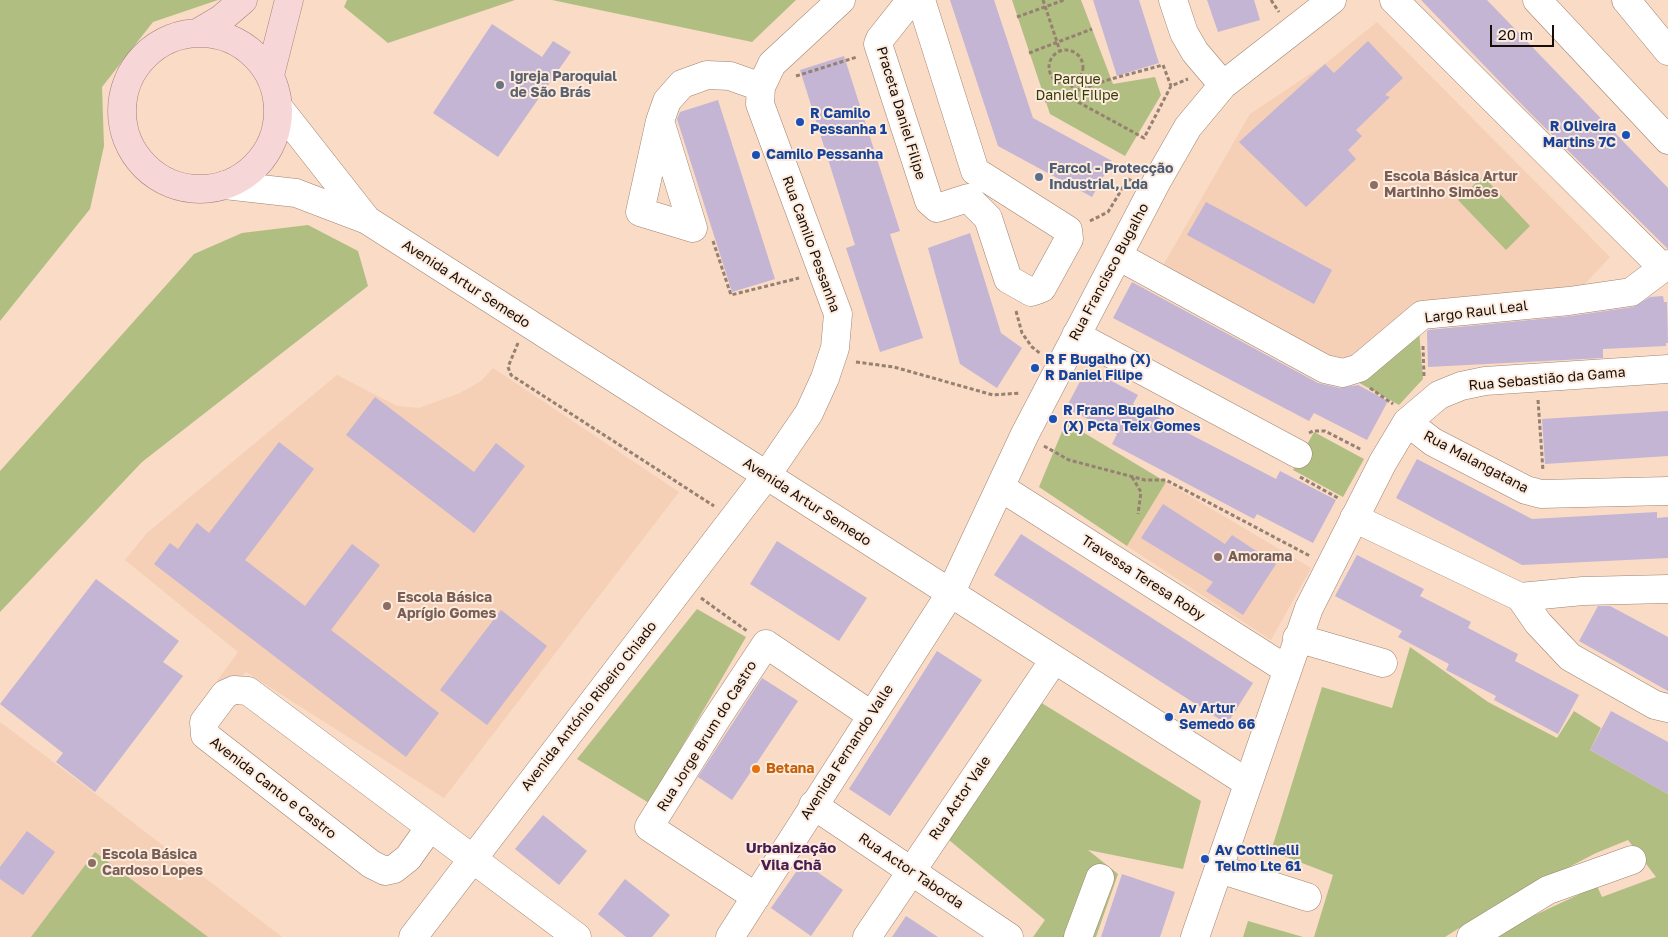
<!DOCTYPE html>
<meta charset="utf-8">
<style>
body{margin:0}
#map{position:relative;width:1668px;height:937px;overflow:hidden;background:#f9dbc6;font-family:"Golos Text",sans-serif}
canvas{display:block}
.scale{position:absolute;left:1490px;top:25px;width:64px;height:22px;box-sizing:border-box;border:2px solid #180e07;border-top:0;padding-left:6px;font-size:15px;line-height:18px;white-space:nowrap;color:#180e07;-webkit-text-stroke:4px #fdebde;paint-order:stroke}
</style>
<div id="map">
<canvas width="1668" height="937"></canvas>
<div class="scale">20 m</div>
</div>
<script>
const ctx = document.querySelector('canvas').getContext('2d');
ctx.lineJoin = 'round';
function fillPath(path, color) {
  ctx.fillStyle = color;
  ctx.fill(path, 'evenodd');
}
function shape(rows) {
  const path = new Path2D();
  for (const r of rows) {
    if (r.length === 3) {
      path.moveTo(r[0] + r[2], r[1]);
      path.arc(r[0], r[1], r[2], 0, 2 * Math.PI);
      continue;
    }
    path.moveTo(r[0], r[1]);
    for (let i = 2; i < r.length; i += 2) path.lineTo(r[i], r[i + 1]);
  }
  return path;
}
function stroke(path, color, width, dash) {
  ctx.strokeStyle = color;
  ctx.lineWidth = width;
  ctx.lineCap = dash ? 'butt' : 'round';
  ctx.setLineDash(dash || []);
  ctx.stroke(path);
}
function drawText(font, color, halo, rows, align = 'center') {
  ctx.font = font + ' "Golos Text",sans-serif';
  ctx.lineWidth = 4;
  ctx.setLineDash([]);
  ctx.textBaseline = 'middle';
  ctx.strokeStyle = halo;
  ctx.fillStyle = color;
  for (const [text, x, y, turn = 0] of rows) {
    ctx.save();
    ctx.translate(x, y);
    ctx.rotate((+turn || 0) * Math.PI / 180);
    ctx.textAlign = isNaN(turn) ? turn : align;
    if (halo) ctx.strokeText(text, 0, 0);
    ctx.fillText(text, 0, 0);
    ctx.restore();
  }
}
fillPath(shape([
 [1377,22,1610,257,1569,301,1422,315,1343,373,1157,276,1250,114,1325,64],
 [493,368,679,492,444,798,246,672,233,687,217,681,238,652,125,560,147,533,337,375,397,406,419,408,460,393,481,381],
 [1166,482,1311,568,1271,640,1127,546],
 [0,722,88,788,282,937,0,937]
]), '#f5cfb6');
fillPath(shape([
 [0,0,218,0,153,22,102,87,104,146,90,209,0,321],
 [347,0,515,0,388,43,344,7],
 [552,0,796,0,752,42],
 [1012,0,1081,0,1113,84,1155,77,1161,95,1125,156,1050,114],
 [1483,176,1530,226,1506,250,1458,200],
 [308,225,358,251,368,286,142,462,0,612,0,471,194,254,242,233],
 [1419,330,1423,379,1399,405,1354,380],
 [1066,422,1166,482,1127,546,1039,487],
 [1314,432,1364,459,1343,497,1293,470],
 [697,609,746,637,649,803,577,759],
 [1410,647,1488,702,1557,738,1574,711,1601,728,1590,750,1668,794,1668,937,1495,937,1516,924,1597,886,1602,897,1656,877,1628,840,1596,853,1494,906,1445,937,1314,937,1333,875,1271,851,1322,687,1392,708],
 [1040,702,1201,801,1183,869,1088,850,1118,874,1096,937,1033,937,1045,920,943,835],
 [95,852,208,937,31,937],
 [1248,921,1303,937,1243,937]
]), '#b1be82');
fillPath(shape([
 [950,0,994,0,1033,118,1112,161,1092,197,998,146],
 [1093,0,1139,0,1159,63,1117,76],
 [1207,0,1254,0,1260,20,1218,32],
 [1421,0,1487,0,1668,188,1668,249,1533,116],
 [492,24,542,57,553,41,571,52,498,157,433,113],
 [1368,41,1403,78,1385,95,1390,97,1356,130,1362,136,1348,150,1356,159,1306,207,1239,142,1325,64,1334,73],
 [844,56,900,231,890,234,923,338,880,352,846,248,855,245,800,70],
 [718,100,775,279,732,292,677,119,680,112],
 [1206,202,1332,270,1314,304,1187,235],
 [970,233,1001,333,1022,348,997,388,960,364,928,248],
 [1132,282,1318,383,1340,388,1358,385,1388,401,1367,440,1314,413,1309,421,1113,318],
 [1663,296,1664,302,1667,302,1668,343,1666,343,1666,346,1603,349,1603,358,1428,367,1427,332,1428,330,1571,316,1633,307,1650,297],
 [1087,368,1138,395,1133,404,1180,429,1276,479,1280,471,1336,500,1313,543,1257,514,1254,519,1112,444,1117,434,1066,408],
 [375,397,474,472,496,443,525,466,474,533,346,435],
 [1668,411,1668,456,1545,464,1542,419],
 [279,442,314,469,245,560,305,606,352,544,380,565,331,630,439,713,406,757,154,564,170,543,178,549,197,523,209,533],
 [1417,459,1532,519,1657,512,1657,518,1668,517,1668,558,1522,565,1396,498],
 [1163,504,1225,544,1232,535,1276,564,1243,615,1206,591,1213,582,1141,538],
 [1021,534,1253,683,1227,724,994,575],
 [777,541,867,598,839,641,750,584],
 [1357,555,1424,589,1420,596,1471,622,1468,628,1518,654,1515,661,1579,695,1558,734,1494,700,1496,696,1446,670,1449,664,1398,637,1402,631,1335,596],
 [96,579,179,641,163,662,183,676,95,792,56,762,63,753,0,704],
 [1598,606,1610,606,1668,637,1668,691,1579,641],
 [501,610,547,646,487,725,440,690],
 [937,651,982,680,890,816,849,789],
 [762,678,798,701,732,800,698,777],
 [1611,711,1668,742,1668,794,1590,750],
 [543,815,587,851,559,885,515,849],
 [27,831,55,852,23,895,0,879,0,867],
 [803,862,843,890,811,936,771,908],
 [1122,874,1175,892,1160,937,1101,937],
 [625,879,670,915,652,937,626,937,598,914],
 [906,916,938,937,892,937]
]), '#c3b5d3');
const minor = shape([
 [911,0,880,39,878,44,929,201,937,208,968,198,988,218,1008,279,1031,292,1037,290,1042,288,1069,239,1068,230,975,171,921,0],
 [1173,0,1184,33,1195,52,1223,85],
 [1394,0,1663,268,1668,264],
 [1537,0,1668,140],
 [1626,0,1668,51],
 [279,108,367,220],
 [660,121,640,212,693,228,660,121,667,101,682,84,707,75,730,76,761,87],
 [225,185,296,193,367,220,1248,783],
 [1118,256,1325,369,1343,373,1359,368,1422,315,1569,301,1631,292,1663,268],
 [1076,335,1298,454],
 [1407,422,1433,442,1526,490,1541,494,1668,491],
 [1000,487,1286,669],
 [1354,518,1520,597,1583,591,1668,589],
 [1520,597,1538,623,1570,657,1655,705,1668,708],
 [1297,638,1383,663],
 [813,805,1009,937],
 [430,827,408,858,394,869,385,871,371,864,205,735,204,722,225,694,234,690,248,691,430,827,577,937],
 [1219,869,1307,897],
 [756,897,649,827,715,721,766,644,871,715],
 [413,937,766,476,809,413,825,378,835,348,838,314,760,104,761,87,772,64,841,0],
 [730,937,950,594,1025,434,1157,181,1188,127,1223,85,1332,0],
 [867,937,1054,660],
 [1078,937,1100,878],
 [1195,937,1309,608,1383,462,1407,422,1439,395,1461,386,1485,381,1668,369],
 [1471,937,1548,890,1632,860]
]);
const major = shape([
 [199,32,221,19,243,0],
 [200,111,78],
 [270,75,289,0]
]);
stroke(minor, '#9f8370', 29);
stroke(major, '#a57e7d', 29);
stroke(shape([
 [1043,0,1060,51],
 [1271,0,1279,12],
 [1017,17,1064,0],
 [1066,67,17],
 [1029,53,1092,29],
 [796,76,857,57],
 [1071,84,1078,102,1144,138,1171,86,1188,79],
 [1045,101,1111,79,1163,65,1171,86],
 [1090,221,1108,212,1128,179,1132,181],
 [713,241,731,295,799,278],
 [1016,311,1022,333,1032,347,1041,354],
 [518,343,508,367,511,375,714,506],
 [1423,346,1424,377],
 [856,362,894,367,993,395,1020,393],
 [1370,388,1393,404],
 [1538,400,1543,471],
 [1309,433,1313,431,1325,431,1362,450],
 [1044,446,1069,460,1145,480,1166,480,1310,556],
 [1132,477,1141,492,1138,514],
 [1300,477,1338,498],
 [701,598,747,631]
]), '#958071', 3, [4, 2.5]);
stroke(minor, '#fff', 28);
stroke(major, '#f7d6d7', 28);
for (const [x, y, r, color] of [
 [500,85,5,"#6b7280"],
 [800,122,5,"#1a4fb4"],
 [1626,135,5,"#1a4fb4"],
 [756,155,5,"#1a4fb4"],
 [1039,177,5,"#5c6f8a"],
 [1374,185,5,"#8d6e63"],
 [1035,368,5,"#1a4fb4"],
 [1053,419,5,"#1a4fb4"],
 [1218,557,5,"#8d6e63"],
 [387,606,5,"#8d6e63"],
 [1169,717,5,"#1a4fb4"],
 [756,769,5,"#e8710a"],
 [1205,859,5,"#1a4fb4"],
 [92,863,5,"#8d6e63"]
]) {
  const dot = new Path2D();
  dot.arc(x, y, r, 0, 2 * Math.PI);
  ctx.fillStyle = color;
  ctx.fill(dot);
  stroke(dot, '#fdebde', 2);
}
drawText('bold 14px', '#5b616d', '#fdebde', [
 ["Igreja Paroquial",510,77],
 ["de São Brás",510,93]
], 'left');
drawText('14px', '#353d04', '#fdebde', [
 ["Parque",1077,80],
 ["Daniel Filipe",1077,96]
]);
drawText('14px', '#180e07', '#fdebde', [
 ["Praceta Daniel Filipe",901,113,73],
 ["Rua Camilo Pessanha",811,244,70],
 ["Rua Francisco Bugalho",1109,272,-62],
 ["Avenida Artur Semedo",466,284,33],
 ["Largo Raul Leal",1476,312,-7],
 ["Rua Sebastião da Gama",1547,379,-5],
 ["Rua Malangatana",1476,462,28],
 ["Avenida Artur Semedo",807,502,33],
 ["Travessa Teresa Roby",1143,578,33],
 ["Avenida António Ribeiro Chiado",589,706,-52],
 ["Rua Jorge Brum do Castro",707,736,-58],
 ["Avenida Fernando Valle",847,752,-57],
 ["Avenida Canto e Castro",273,788,38],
 ["Rua Actor Vale",960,798,-56],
 ["Rua Actor Taborda",911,871,34]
]);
drawText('bold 14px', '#164399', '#fdebde', [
 ["R Camilo",810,114],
 ["Pessanha 1",810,130],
 ["R Oliveira",1616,127,"right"],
 ["Martins 7C",1616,143,"right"],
 ["Camilo Pessanha",766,155],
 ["R F Bugalho (X)",1045,360],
 ["R Daniel Filipe",1045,376],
 ["R Franc Bugalho",1063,411],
 ["(X) Pcta Teix Gomes",1063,427],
 ["Av Artur",1179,709],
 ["Semedo 66",1179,725],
 ["Av Cottinelli",1215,851],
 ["Telmo Lte 61",1215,867]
], 'left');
drawText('bold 14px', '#4e5e75', '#fdebde', [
 ["Farcol - Protecção",1049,169],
 ["Industrial, Lda",1049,185]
], 'left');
drawText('bold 14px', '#785e54', '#fdebde', [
 ["Escola Básica Artur",1384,177],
 ["Martinho Simões",1384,193],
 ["Amorama",1228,557],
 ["Escola Básica",397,598],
 ["Aprígio Gomes",397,614],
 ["Escola Básica",102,855],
 ["Cardoso Lopes",102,871]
], 'left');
drawText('bold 14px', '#c56008', '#fdebde', [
 ["Betana",766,769]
], 'left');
drawText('bold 15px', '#471d51', '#fdebde', [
 ["Urbanização",791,848],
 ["Vila Chã",791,865]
]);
</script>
